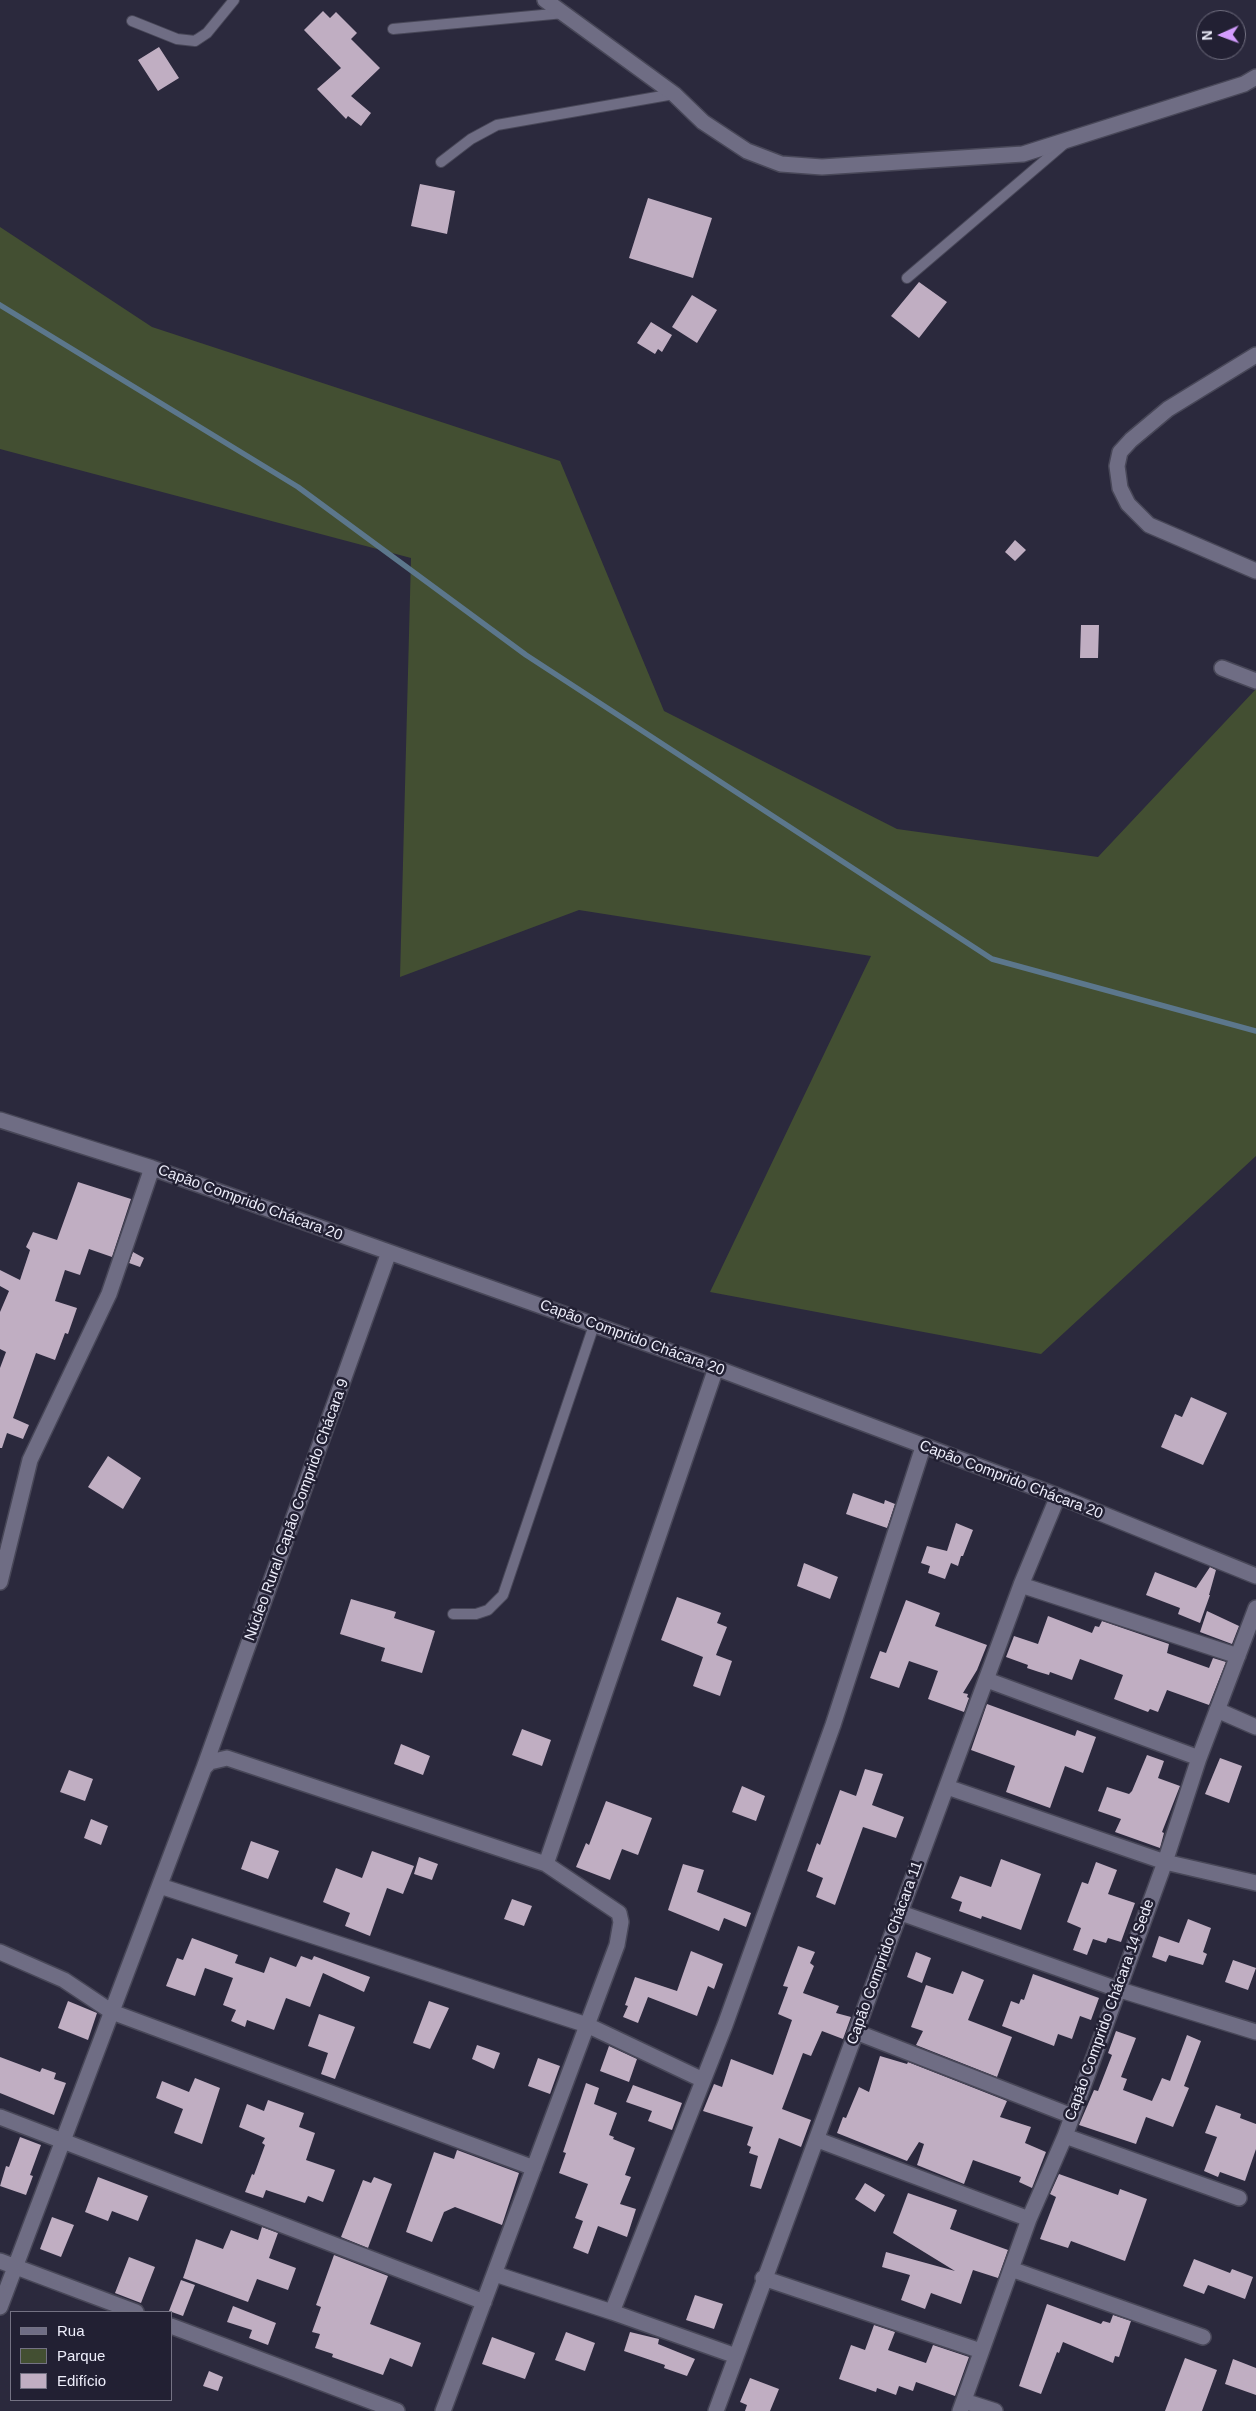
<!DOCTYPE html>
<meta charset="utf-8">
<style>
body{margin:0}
#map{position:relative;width:1256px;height:2411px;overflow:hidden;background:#2b293d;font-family:Helvetica,sans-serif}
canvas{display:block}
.legend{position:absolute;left:10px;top:2311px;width:162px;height:90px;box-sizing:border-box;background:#222033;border:1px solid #747283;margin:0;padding:6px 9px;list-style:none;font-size:15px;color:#eeeefb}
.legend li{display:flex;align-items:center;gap:10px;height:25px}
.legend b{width:25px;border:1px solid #747283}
.north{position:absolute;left:1196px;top:10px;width:50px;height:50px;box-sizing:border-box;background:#222033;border:1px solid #747283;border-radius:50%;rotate:268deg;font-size:14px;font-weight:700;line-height:20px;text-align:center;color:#eeeefb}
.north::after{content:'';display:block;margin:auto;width:18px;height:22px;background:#d39cfd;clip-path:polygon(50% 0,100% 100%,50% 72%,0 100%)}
</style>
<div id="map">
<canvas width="1256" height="2411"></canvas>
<ul class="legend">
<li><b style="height:6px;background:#6f6d84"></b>Rua</li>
<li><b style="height:14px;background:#434f32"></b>Parque</li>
<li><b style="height:14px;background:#c0aec2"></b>Edifício</li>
</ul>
<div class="north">N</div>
</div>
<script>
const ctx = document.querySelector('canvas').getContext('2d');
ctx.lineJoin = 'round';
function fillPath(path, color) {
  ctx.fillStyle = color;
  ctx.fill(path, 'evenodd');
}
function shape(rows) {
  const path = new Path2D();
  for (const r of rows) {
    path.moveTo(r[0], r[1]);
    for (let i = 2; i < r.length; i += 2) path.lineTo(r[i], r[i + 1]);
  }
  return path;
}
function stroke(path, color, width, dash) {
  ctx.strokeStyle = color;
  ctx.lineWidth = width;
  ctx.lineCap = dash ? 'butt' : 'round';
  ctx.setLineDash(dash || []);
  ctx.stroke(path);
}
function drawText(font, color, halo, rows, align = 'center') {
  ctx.font = font + ' Helvetica,sans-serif';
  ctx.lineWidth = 5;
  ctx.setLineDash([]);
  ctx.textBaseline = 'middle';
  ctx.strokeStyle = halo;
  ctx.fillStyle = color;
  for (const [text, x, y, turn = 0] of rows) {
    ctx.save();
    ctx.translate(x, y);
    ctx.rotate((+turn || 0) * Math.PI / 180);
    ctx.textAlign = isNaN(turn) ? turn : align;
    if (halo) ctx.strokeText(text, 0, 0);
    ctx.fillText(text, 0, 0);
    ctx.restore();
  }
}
fillPath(shape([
 [0,227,152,327,560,461,664,711,897,829,1098,857,1256,689,1256,1156,1041,1354,710,1292,871,956,579,910,400,977,411,558,0,449]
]), '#434f32');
stroke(shape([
 [0,305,298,487,526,655,992,959,1256,1031]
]), '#5c778c', 5.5);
fillPath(shape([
 [323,11,330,18,336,12,357,33,351,39,380,68,351,96,371,113,361,126,348,116,346,119,317,89,341,68,304,30],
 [159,47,179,78,158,91,138,60],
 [420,184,455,191,447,234,411,226],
 [648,198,712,218,693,278,629,258],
 [919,282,947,302,919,338,891,316],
 [692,295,717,310,697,343,672,327],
 [651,322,672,335,662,352,658,349,655,354,637,343],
 [1015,540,1026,550,1015,561,1005,552],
 [1081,625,1099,625,1098,658,1080,658],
 [78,1182,131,1199,112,1257,89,1249,80,1275,65,1270,55,1301,77,1308,68,1334,65,1333,55,1360,36,1353,13,1418,29,1425,23,1439,7,1433,2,1448,0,1448,0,1368,6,1352,0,1349,0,1312,9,1291,0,1286,0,1270,20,1280,30,1250,26,1247,33,1232,57,1240],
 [133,1252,144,1258,140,1267,129,1263],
 [1191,1397,1227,1413,1203,1465,1161,1447,1175,1414,1182,1417],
 [108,1456,141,1478,123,1509,88,1487],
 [853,1493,884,1504,885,1500,895,1504,887,1528,846,1514],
 [956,1523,973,1530,963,1556,961,1556,958,1566,951,1563,945,1579,928,1573,930,1566,921,1563,927,1546,947,1551],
 [804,1563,838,1577,830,1599,797,1586],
 [1210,1567,1216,1570,1209,1595,1210,1595,1200,1623,1178,1614,1180,1608,1146,1595,1155,1572,1196,1588],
 [677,1597,721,1613,717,1623,727,1627,716,1655,732,1661,720,1696,693,1686,703,1657,661,1640],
 [351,1599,396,1612,394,1618,435,1631,422,1673,381,1661,385,1648,340,1634],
 [906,1600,940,1613,935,1626,987,1645,977,1670,963,1693,968,1694,967,1697,969,1698,964,1712,928,1699,938,1671,909,1661,899,1688,870,1678,880,1651,886,1653],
 [1207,1611,1239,1626,1232,1644,1200,1632],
 [1048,1616,1092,1633,1095,1626,1099,1627,1102,1621,1169,1644,1167,1653,1209,1668,1213,1658,1226,1662,1209,1705,1167,1690,1158,1712,1150,1709,1148,1712,1114,1699,1123,1675,1080,1659,1072,1680,1050,1672,1049,1675,1039,1672,1027,1668,1028,1665,1006,1657,1014,1636,1038,1644],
 [987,1704,1075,1736,1077,1730,1096,1737,1083,1773,1065,1766,1050,1808,1006,1792,1015,1766,971,1750],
 [522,1729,551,1740,542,1766,512,1755],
 [401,1744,430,1756,423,1775,394,1764],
 [1147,1755,1164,1761,1158,1778,1180,1786,1162,1832,1164,1833,1160,1848,1115,1832,1121,1819,1098,1811,1107,1787,1129,1794,1132,1791],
 [1220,1758,1242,1766,1229,1803,1205,1794],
 [865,1769,883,1774,872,1805,904,1817,896,1838,863,1827,835,1905,816,1897,823,1878,807,1871,817,1843,820,1845,840,1790,856,1796],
 [69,1770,93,1779,85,1801,60,1792],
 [742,1786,765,1796,756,1821,732,1812],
 [606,1801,652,1818,638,1855,622,1849,610,1880,576,1867,586,1843,589,1845],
 [91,1819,108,1826,101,1845,84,1838],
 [251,1841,279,1851,268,1879,241,1869],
 [372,1851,414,1866,403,1894,387,1888,370,1936,345,1926,350,1913,323,1902,336,1868,362,1878],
 [419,1857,438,1864,432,1880,414,1874],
 [1001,1859,1041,1874,1021,1930,982,1916,981,1919,959,1911,962,1902,951,1898,960,1876,991,1887],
 [1096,1862,1117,1870,1108,1894,1135,1903,1121,1942,1108,1938,1106,1943,1093,1939,1087,1955,1073,1950,1081,1928,1067,1922,1082,1882,1088,1884],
 [683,1864,704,1870,697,1892,751,1913,746,1927,724,1918,719,1931,668,1910],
 [512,1899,532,1906,524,1926,504,1919],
 [1188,1919,1211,1928,1203,1952,1207,1954,1203,1965,1169,1955,1166,1962,1152,1957,1159,1936,1179,1943],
 [192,1938,238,1955,235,1963,264,1973,270,1957,296,1967,301,1956,312,1960,314,1956,370,1977,364,1992,323,1973,310,2007,286,1998,274,2030,247,2020,245,2027,231,2021,236,2010,223,2005,233,1978,205,1968,195,1996,166,1986,177,1958,183,1960],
 [798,1946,815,1952,810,1963,814,1966,803,1993,839,2006,836,2013,851,2017,843,2039,822,2031,811,2056,803,2053,782,2109,811,2120,801,2147,779,2138,761,2189,750,2186,758,2156,749,2153,751,2147,747,2145,753,2127,703,2111,714,2084,722,2087,731,2059,773,2075,792,2020,778,2014,788,1987,783,1986],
 [691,1951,723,1964,714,1989,708,1986,697,2016,648,1997,638,2023,623,2017,628,2006,625,2005,635,1977,677,1991],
 [916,1952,931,1958,922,1983,907,1977],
 [1233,1960,1256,1968,1248,1990,1225,1982],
 [962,1971,984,1980,968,2020,1012,2037,997,2077,916,2045,923,2031,911,2027,926,1985,953,1994],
 [1033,1974,1099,1998,1091,2020,1080,2016,1072,2039,1058,2034,1054,2046,1002,2026,1011,2001,1019,2004,1021,1999,1024,2000],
 [68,2001,97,2013,88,2040,58,2028],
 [429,2001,449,2008,430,2049,413,2043],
 [319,2014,355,2027,335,2079,321,2074,328,2053,308,2046],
 [1116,2031,1136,2038,1121,2077,1127,2079,1123,2090,1152,2101,1162,2078,1170,2081,1187,2035,1201,2041,1184,2086,1189,2088,1173,2127,1146,2117,1136,2144,1079,2125,1094,2090,1098,2091,1112,2055,1108,2053],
 [477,2045,500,2053,494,2069,472,2059],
 [609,2046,637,2059,629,2082,600,2071],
 [880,2056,907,2064,908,2062,1007,2101,1000,2117,1031,2127,1025,2143,1046,2152,1032,2188,1019,2182,1021,2177,973,2160,964,2184,917,2165,924,2144,919,2142,907,2161,837,2133,843,2117,846,2118,859,2087,869,2092],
 [0,2057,40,2072,42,2068,56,2073,54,2079,66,2083,54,2115,0,2093],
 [538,2058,560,2066,550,2094,528,2086],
 [195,2078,220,2088,202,2144,174,2133,183,2109,156,2098,162,2081,189,2092],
 [586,2083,599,2088,594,2104,617,2113,609,2135,614,2137,613,2139,635,2148,625,2175,631,2177,620,2204,636,2209,627,2237,598,2226,588,2254,573,2248,583,2221,575,2218,588,2184,559,2173,566,2153,563,2152],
 [633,2085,682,2103,672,2130,648,2121,652,2111,626,2102],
 [268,2100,304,2113,299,2127,315,2133,306,2160,335,2170,323,2202,308,2196,305,2203,266,2190,263,2198,245,2192,252,2174,254,2175,265,2145,262,2143,265,2138,239,2127,247,2104,264,2111],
 [1216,2105,1241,2114,1240,2118,1256,2124,1256,2149,1245,2181,1220,2172,1218,2177,1204,2171,1217,2137,1205,2133],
 [20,2137,41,2145,30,2175,33,2176,26,2195,0,2186,6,2166,9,2167],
 [457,2150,519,2173,502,2225,455,2207,444,2212,432,2242,406,2232,434,2152,454,2159],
 [1059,2174,1118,2195,1120,2189,1147,2199,1125,2261,1071,2241,1068,2248,1040,2239,1056,2197,1050,2194],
 [98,2177,148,2196,138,2221,112,2211,108,2221,85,2212],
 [374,2177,392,2184,368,2248,341,2237,363,2180,371,2183],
 [865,2183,885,2195,875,2212,855,2199],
 [908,2193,957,2210,950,2229,1008,2250,998,2278,973,2270,961,2304,931,2293,925,2309,901,2300,910,2275,882,2267,886,2252,955,2271,893,2233],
 [52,2217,74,2225,61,2257,40,2249],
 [262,2227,278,2233,269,2258,296,2268,288,2290,257,2279,248,2302,183,2278,196,2239,223,2249,231,2230,258,2240],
 [334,2255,388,2276,370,2324,421,2343,412,2367,390,2358,383,2375,332,2357,333,2354,315,2348,320,2334,312,2332,321,2307,316,2305],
 [129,2257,155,2267,141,2303,115,2293],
 [1194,2259,1230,2273,1232,2269,1253,2277,1245,2299,1208,2285,1204,2294,1183,2286],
 [181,2280,195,2285,183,2316,169,2311],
 [695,2295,723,2304,714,2329,686,2320],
 [1047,2304,1101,2324,1103,2321,1110,2323,1113,2315,1131,2321,1119,2357,1115,2356,1113,2363,1063,2342,1059,2353,1057,2352,1041,2394,1019,2386],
 [233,2306,276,2323,268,2345,249,2338,252,2330,227,2322],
 [874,2325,895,2332,888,2350,926,2363,933,2345,969,2357,955,2396,916,2382,913,2391,899,2386,896,2395,877,2388,876,2392,839,2379,851,2345,865,2350],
 [566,2332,595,2343,585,2371,555,2360],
 [630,2332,659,2339,658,2344,695,2359,687,2376,664,2368,665,2365,624,2351],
 [492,2337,535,2353,525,2379,482,2364],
 [1185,2358,1217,2370,1202,2411,1165,2411],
 [1233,2359,1256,2368,1256,2395,1225,2384],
 [209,2371,223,2377,218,2391,203,2386],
 [750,2378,779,2389,770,2411,745,2411,747,2405,740,2402]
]), '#c0aec2');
const lane = shape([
 [132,21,177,39,195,41,207,33,234,0],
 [393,29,564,13],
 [441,162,471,139,497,125,674,94],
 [907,278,1064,144],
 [453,1614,476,1614,488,1610,503,1595,594,1325]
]);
const street = shape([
 [545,0,674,94,703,122,747,151,781,164,822,167,1023,154,1244,84,1256,77],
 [1256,355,1168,409,1131,440,1120,452,1117,466,1120,488,1128,504,1149,525,1256,571],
 [1222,668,1256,681],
 [0,1120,152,1168,716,1368,1058,1496,1256,1576],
 [0,1582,30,1460,109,1294,152,1168],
 [1021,1585,1238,1656],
 [987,1680,1199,1758],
 [1217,1710,1256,1727],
 [204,1768,210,1762,227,1758,546,1864,619,1913,621,1922,617,1945,443,2411],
 [947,1787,1165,1862,1256,1883],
 [546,1864,716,1368],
 [160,1886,587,2025,703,2080],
 [901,1913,1117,1989,1256,2032],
 [0,1952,64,1980,112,2012,534,2168],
 [856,2032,1072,2116],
 [0,2117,484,2302],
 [1065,2136,1239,2198],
 [818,2140,1029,2219],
 [0,2261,136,2312],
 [1011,2269,1203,2337],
 [495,2274,612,2312,736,2356],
 [763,2278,981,2351],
 [0,2307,204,1768,389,1252],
 [612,2312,725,2025,833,1725,923,1447],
 [171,2326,397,2411],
 [964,2401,995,2411],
 [716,2411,1021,1585,1058,1496],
 [960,2411,1029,2219,1065,2136,1165,1862,1199,1758,1256,1608]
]);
stroke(lane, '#484758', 12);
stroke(street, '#484758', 18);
stroke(lane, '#6f6d84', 10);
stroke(street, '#6f6d84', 15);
drawText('15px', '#eeeefb', '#222033', [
 ["Capão Comprido Chácara 20",250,1203,20],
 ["Capão Comprido Chácara 20",632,1338,20],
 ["Capão Comprido Chácara 20",1011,1480,21],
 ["Núcleo Rural Capão Comprido Chácara 9",297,1510,-70],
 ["Capão Comprido Chácara 11",885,1953,-70],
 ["Capão Comprido Chácara 14 Sede",1110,2010,-70]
]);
</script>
